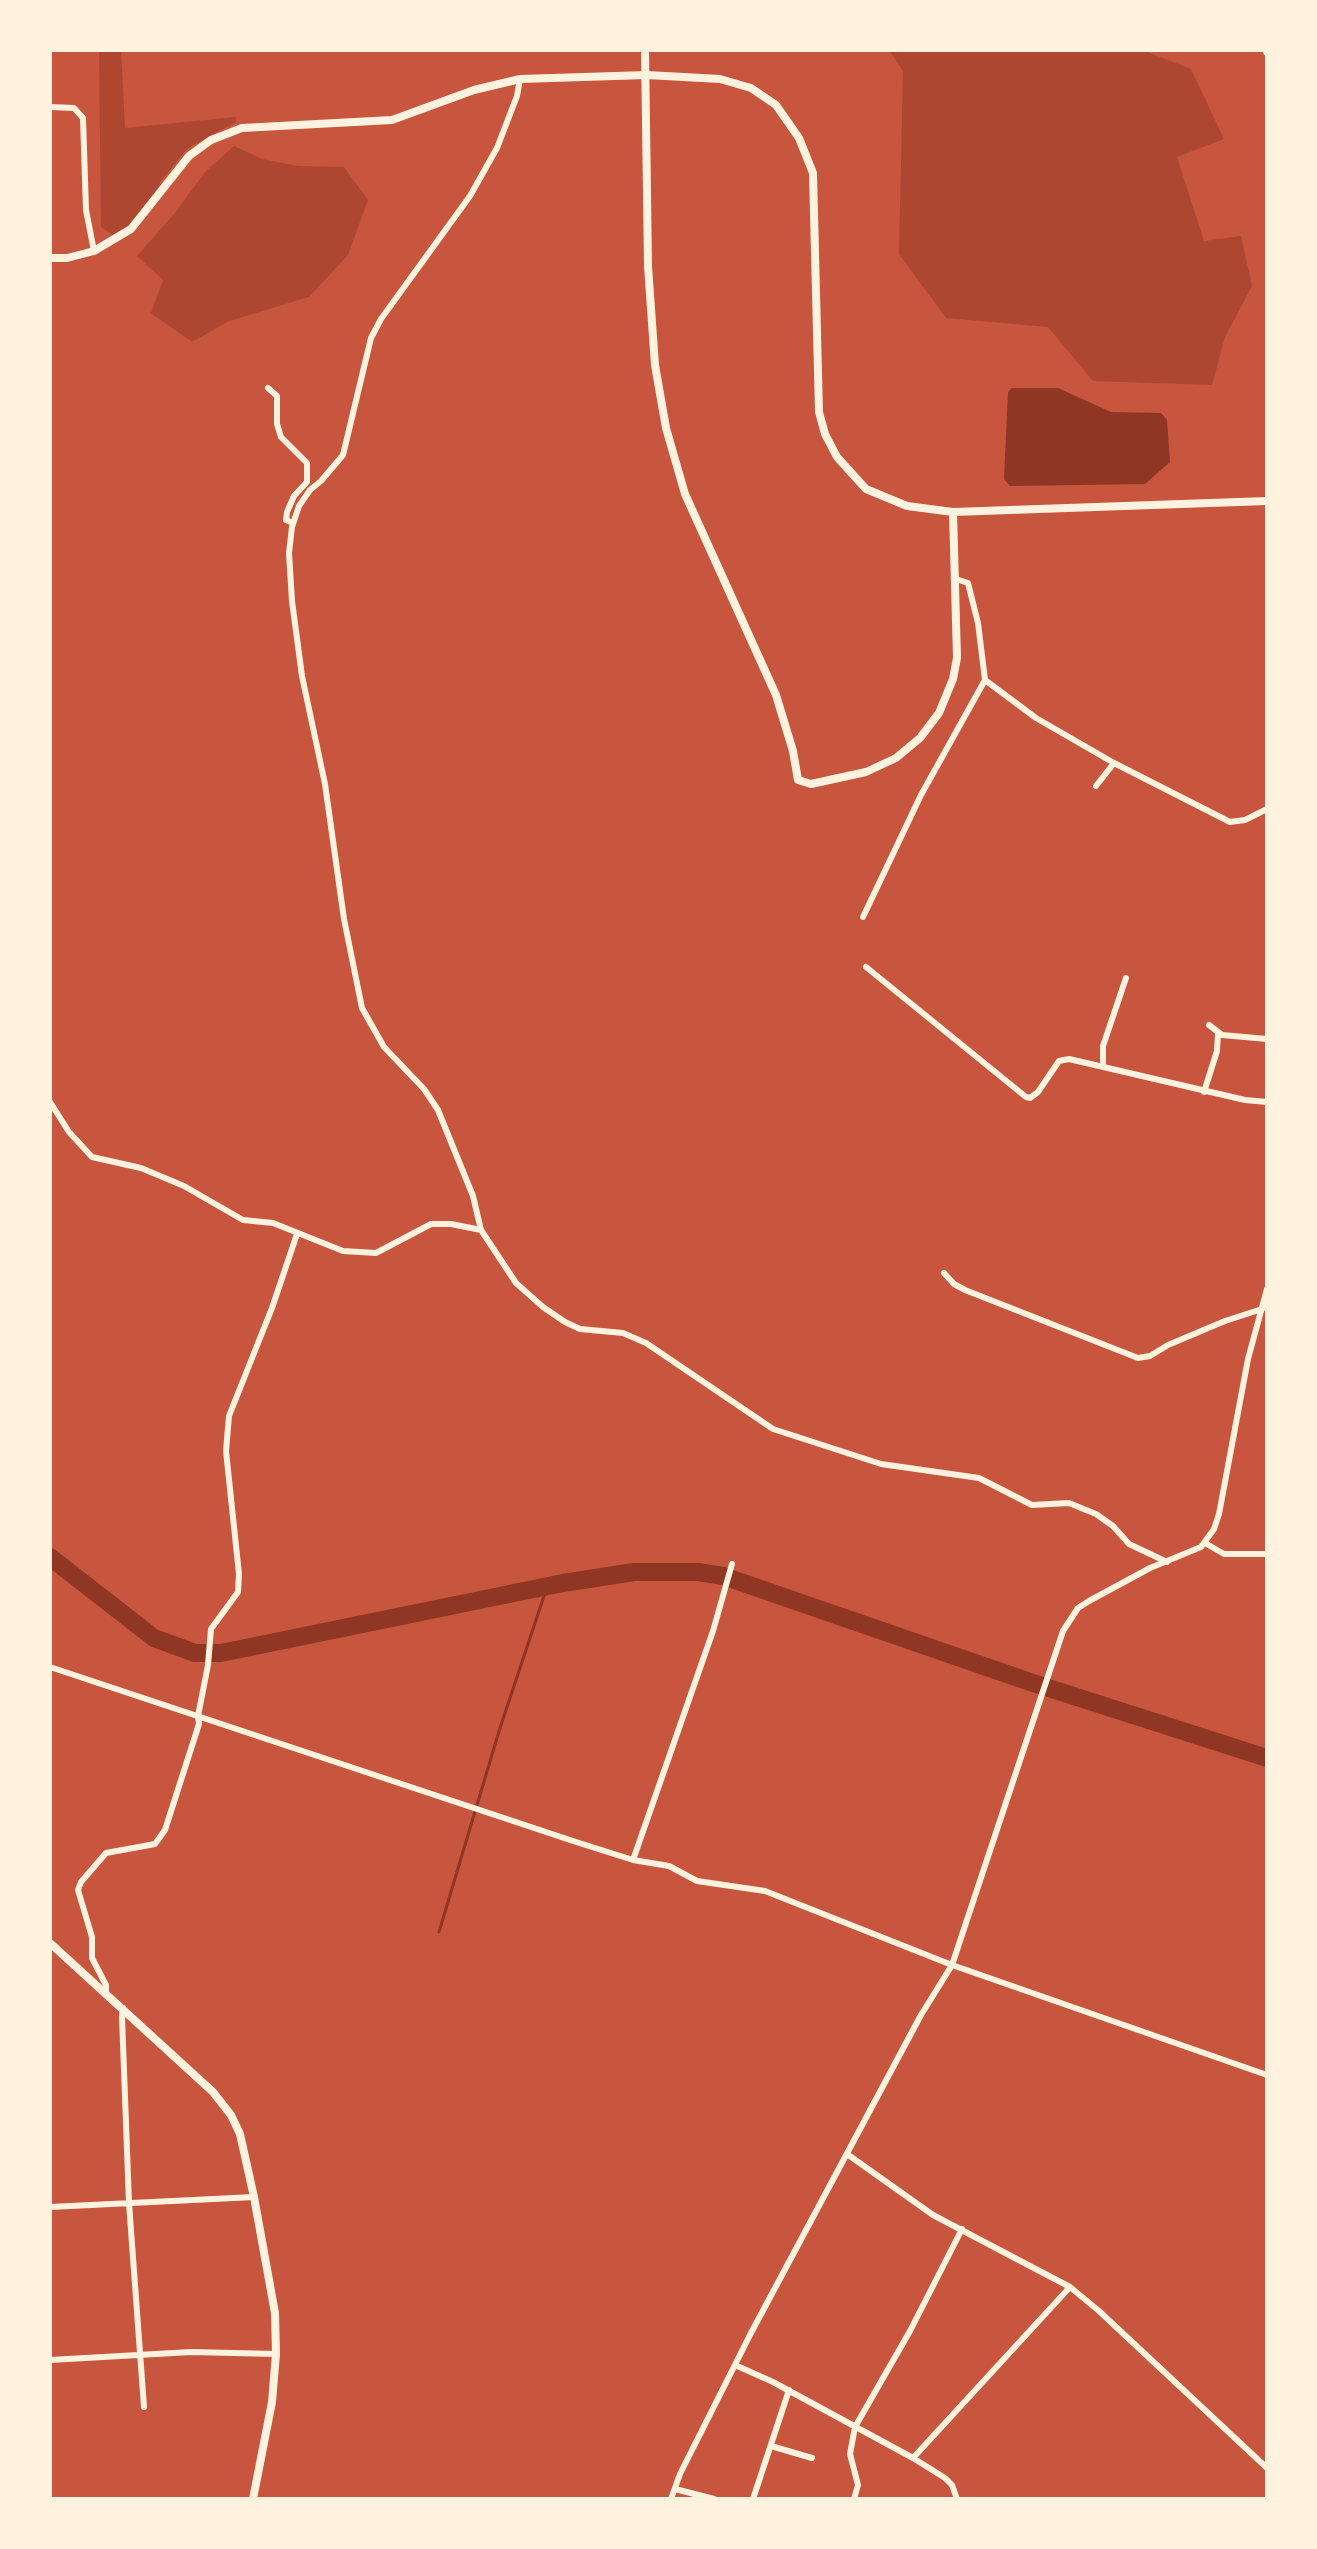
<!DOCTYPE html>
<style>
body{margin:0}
#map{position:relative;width:1317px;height:2549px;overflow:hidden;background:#c8553d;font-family:Jost,sans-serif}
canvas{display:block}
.frame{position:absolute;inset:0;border:52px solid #fff3e0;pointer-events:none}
</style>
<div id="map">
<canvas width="1317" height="2549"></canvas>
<div class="frame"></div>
</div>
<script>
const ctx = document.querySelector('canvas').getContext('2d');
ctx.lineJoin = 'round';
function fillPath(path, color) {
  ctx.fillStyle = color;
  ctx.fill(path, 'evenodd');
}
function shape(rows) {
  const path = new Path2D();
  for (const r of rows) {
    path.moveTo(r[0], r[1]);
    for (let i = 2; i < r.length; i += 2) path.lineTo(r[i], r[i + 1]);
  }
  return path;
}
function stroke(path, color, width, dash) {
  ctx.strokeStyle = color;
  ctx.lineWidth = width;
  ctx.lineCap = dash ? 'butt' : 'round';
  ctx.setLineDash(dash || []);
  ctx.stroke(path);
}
fillPath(shape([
 [99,50,121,50,125,128,236,117,236,122,188,148,161,181,141,219,116,237,101,227],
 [889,50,1142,50,1191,69,1224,139,1177,157,1204,241,1241,236,1252,286,1225,337,1212,385,1093,381,1048,327,946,318,899,254,903,71],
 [234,146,262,159,298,166,344,167,368,200,348,255,309,297,229,321,192,342,151,313,163,280,137,256,175,213,205,172]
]), '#ae4732');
fillPath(shape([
 [1012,388,1058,388,1111,412,1161,413,1167,420,1170,462,1145,484,1010,486,1004,479,1008,392]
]), '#8f3625');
stroke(shape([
 [439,1932,500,1728,547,1587]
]), '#8f3625', 3);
stroke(shape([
 [50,1557,154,1638,195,1653,221,1653,563,1583,634,1572,698,1572,723,1576,1033,1683,1267,1758]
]), '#8f3625', 18);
stroke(shape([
 [50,107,74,108,83,118,86,210,94,251],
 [268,388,277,396,277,424,281,437,307,463,307,482,294,496,287,512,286,520,293,523],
 [956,579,968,583,978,623,985,680,1036,718,1114,763,1230,822,1245,820,1267,809],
 [1096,786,1114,763],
 [863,917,921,795,985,680],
 [866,967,1026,1097,1030,1098,1038,1092,1059,1061,1069,1059,1245,1100,1267,1102],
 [1209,1025,1222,1035,1267,1039],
 [1103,1067,1103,1046,1126,978],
 [1204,1092,1217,1051,1218,1033],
 [50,1102,69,1132,92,1157,141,1168,184,1186,243,1220,273,1223,343,1251,376,1253,431,1224,451,1224,481,1230,516,1283,543,1307,565,1322,580,1329,623,1333,646,1343,773,1429,881,1464,979,1478,1032,1505,1069,1503,1096,1514,1113,1526,1129,1544,1167,1562],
 [481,1230,473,1196,438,1110,424,1089,384,1047,362,1008,344,919,325,784,302,676,292,601,289,553,292,527,299,506,310,490,321,481,343,455,371,338,381,319,470,196,497,148,517,96,520,79],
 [944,1273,954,1284,965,1290,1138,1358,1150,1356,1168,1345,1225,1321,1262,1309],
 [1205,1543,1224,1554,1267,1554],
 [50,1667,573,1841,633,1860,669,1866,697,1881,765,1891,952,1965,1267,2075],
 [633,1860,713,1631,732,1564],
 [106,1993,106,1985,92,1958,92,1937,78,1890,81,1882,106,1853,155,1844,165,1830,199,1724,198,1716,208,1665,211,1629,238,1592,239,1574,226,1451,229,1416,272,1308,297,1234],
 [123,2008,122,2017,129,2203,144,2407],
 [847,2154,933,2215,1070,2287,1099,2311,1267,2468],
 [50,2207,254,2197],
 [50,2360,191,2352,276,2354],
 [735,2365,773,2382,913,2458,1070,2287],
 [771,2446,812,2458],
 [913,2458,945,2478,952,2485,957,2499],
 [675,2489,714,2499],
 [671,2499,680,2474,751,2333,921,2015,952,1965,1063,1631,1078,1608,1089,1601,1150,1568,1201,1547,1214,1529,1219,1514,1248,1359,1267,1289],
 [753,2499,789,2390],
 [854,2499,858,2485,850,2454,855,2427,910,2331,962,2229]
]), '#fff3e0', 6);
stroke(shape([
 [645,50,648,266,655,365,666,428,685,494,776,695,793,751,798,780,811,784,866,772,896,758,920,738,939,713,953,679,957,658,953,512],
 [1266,50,1267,52],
 [50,258,67,258,94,251,131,229,189,156,211,140,242,128,392,120,474,90,520,79,647,75,720,79,751,88,776,105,799,138,813,173,819,412,825,434,837,457,866,489,907,506,953,512,1267,501],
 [50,1943,213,2092,231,2115,240,2134,254,2197,275,2313,276,2354,272,2402,253,2499]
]), '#fff3e0', 8);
</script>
